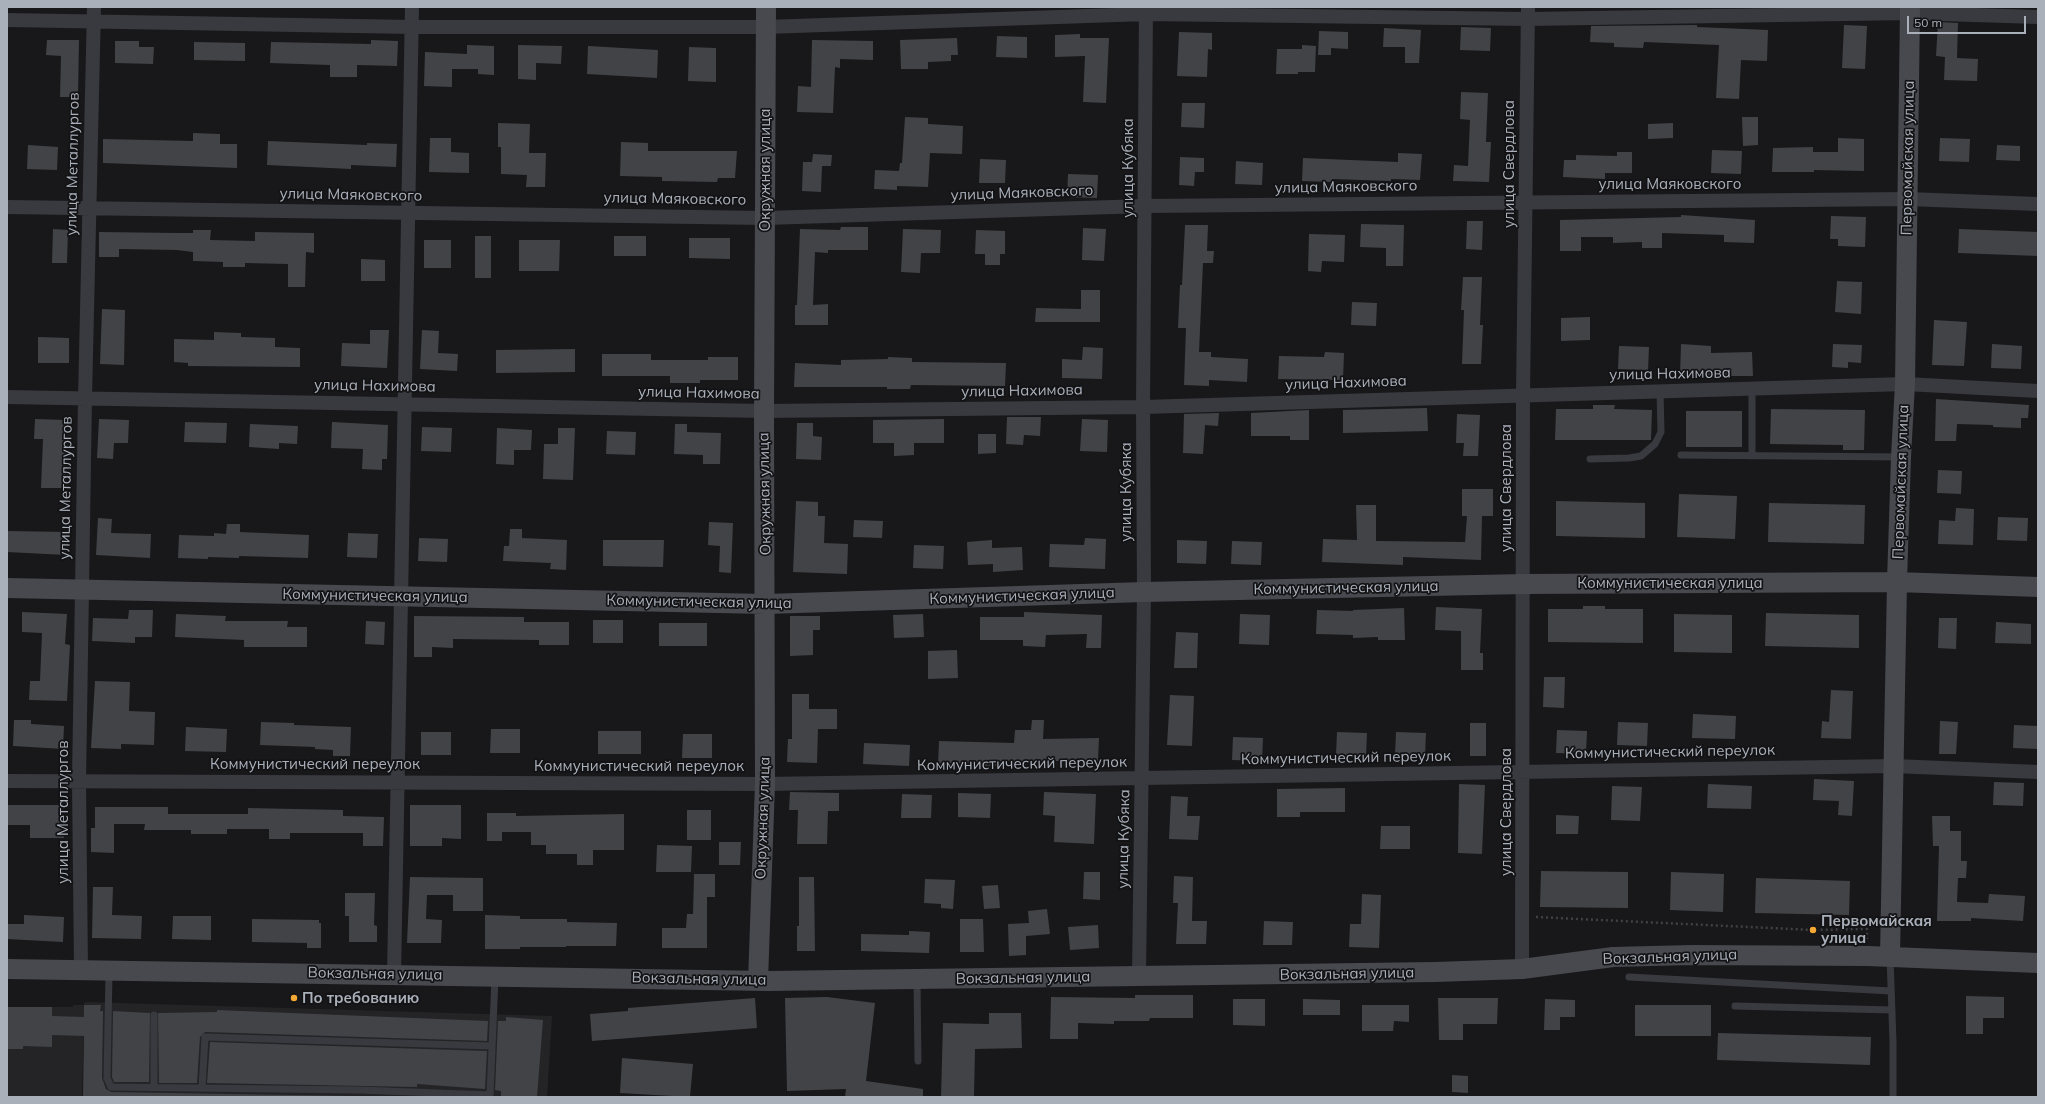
<!DOCTYPE html>
<meta charset="utf-8">
<style>
body{margin:0}
#map{position:relative;width:2045px;height:1104px;overflow:hidden;background:#18181a;font-family:Mulish,sans-serif}
canvas{display:block}
.frame{position:absolute;inset:0;border:8px solid #aab0ba;pointer-events:none}
.scale{position:absolute;left:1907px;top:16px;width:119px;height:18px;box-sizing:border-box;border:2px solid #aab0ba;border-top:0;padding-left:5px;font-size:12px;line-height:14px;white-space:nowrap;color:#aab0ba;-webkit-text-stroke:3px #131315;paint-order:stroke}
</style>
<div id="map">
<canvas width="2045" height="1104"></canvas>
<div class="frame"></div>
<div class="scale">50 m</div>
</div>
<script>
const ctx = document.querySelector('canvas').getContext('2d');
ctx.lineJoin = 'round';
function fillPath(path, color) {
  ctx.fillStyle = color;
  ctx.fill(path, 'evenodd');
}
function shape(rows) {
  const path = new Path2D();
  for (const r of rows) {
    path.moveTo(r[0], r[1]);
    for (let i = 2; i < r.length; i += 2) path.lineTo(r[i], r[i + 1]);
  }
  return path;
}
function stroke(path, color, width, dash) {
  ctx.strokeStyle = color;
  ctx.lineWidth = width;
  ctx.lineCap = dash ? 'butt' : 'round';
  ctx.setLineDash(dash || []);
  ctx.stroke(path);
}
function drawText(font, color, halo, rows, align = 'center') {
  ctx.font = font + ' Mulish,sans-serif';
  ctx.lineWidth = 3.5;
  ctx.setLineDash([]);
  ctx.textBaseline = 'middle';
  ctx.strokeStyle = halo;
  ctx.fillStyle = color;
  for (const [text, x, y, turn = 0] of rows) {
    ctx.save();
    ctx.translate(x, y);
    ctx.rotate((+turn || 0) * Math.PI / 180);
    ctx.textAlign = isNaN(turn) ? turn : align;
    if (halo) ctx.strokeText(text, 0, 0);
    ctx.fillText(text, 0, 0);
    ctx.restore();
  }
}
fillPath(shape([
 [85,1002,552,1016,547,1097,84,1097,84,1024,82,1097,7,1097,7,1007,73,1007,73,1005,84,1005]
]), '#242427');
fillPath(shape([
 [1938,22,1958,23,1957,58,1978,59,1977,81,1944,80,1945,57,1936,56],
 [1697,25,1697,27,1768,30,1767,61,1741,60,1739,99,1716,98,1719,45,1644,42,1643,48,1614,47,1614,43,1590,42,1591,26],
 [1844,25,1867,26,1865,69,1842,68],
 [1461,27,1491,28,1490,51,1460,50],
 [1384,28,1421,30,1419,63,1405,63,1405,47,1383,47],
 [1319,31,1348,32,1348,49,1331,48,1331,55,1318,55],
 [1179,32,1212,33,1212,50,1208,49,1207,77,1177,76],
 [1080,34,1080,38,1109,38,1106,103,1083,102,1085,56,1055,57,1055,35],
 [997,36,1027,37,1027,58,996,57],
 [957,38,958,55,951,55,951,61,928,62,928,69,901,69,900,40],
 [47,40,79,40,78,97,60,97,61,56,46,55],
 [371,40,398,41,397,66,357,65,357,77,330,77,330,65,270,63,271,42,371,44],
 [812,40,873,41,873,60,840,59,840,68,835,67,833,113,797,112,798,86,811,87],
 [115,41,139,41,139,47,154,47,153,64,115,63],
 [194,42,245,43,245,61,194,60],
 [467,45,494,46,494,75,478,74,478,69,452,69,452,87,424,86,425,52,467,54],
 [518,45,562,46,561,64,536,63,536,80,518,79],
 [1302,45,1316,46,1315,72,1298,72,1298,74,1276,74,1277,49,1302,49],
 [588,46,658,50,657,78,587,74],
 [689,47,716,48,716,82,688,81],
 [1461,92,1488,93,1486,142,1491,142,1489,182,1453,181,1454,165,1468,166,1470,120,1460,119],
 [1182,103,1205,103,1204,128,1181,127],
 [905,117,928,118,928,124,963,126,962,154,930,153,928,187,897,186,897,190,874,189,875,170,899,171,900,163,902,163],
 [1742,117,1758,117,1758,145,1743,146],
 [498,123,530,124,529,153,546,153,545,187,526,187,527,175,501,174,501,147,498,147],
 [1673,123,1673,138,1648,139,1648,124],
 [193,133,220,134,220,144,237,144,237,168,103,163,103,139,193,141],
 [430,138,451,138,451,152,469,153,469,173,429,172],
 [1838,138,1864,139,1864,171,1814,170,1814,172,1772,172,1773,148,1813,147,1813,152,1838,152],
 [1940,138,1970,139,1969,162,1939,161],
 [268,141,367,145,367,143,397,144,396,167,351,165,351,169,267,165],
 [621,142,648,143,648,151,737,151,735,178,718,178,717,182,662,181,662,177,620,176],
 [28,145,58,147,57,170,27,169],
 [1997,145,2020,146,2020,161,1996,160],
 [1712,150,1742,151,1741,174,1711,173],
 [1617,152,1632,152,1632,173,1605,173,1605,179,1563,177,1564,160,1576,160,1576,155,1617,156],
 [1398,153,1422,154,1420,180,1391,179,1391,181,1332,179,1332,182,1302,181,1303,158,1398,162],
 [813,154,832,155,831,166,822,166,821,192,802,191,803,162,812,162],
 [1180,157,1204,158,1204,172,1195,172,1194,186,1179,185],
 [980,159,1006,160,1005,183,979,183],
 [1236,161,1263,163,1262,185,1235,184],
 [1068,174,1098,175,1097,198,1067,197],
 [1681,215,1755,220,1754,243,1724,242,1724,235,1662,233,1662,248,1642,248,1642,242,1613,243,1613,237,1581,237,1581,251,1560,251,1560,220,1681,217],
 [1831,216,1866,217,1865,247,1838,246,1838,239,1830,239],
 [1467,221,1483,221,1482,250,1466,249],
 [1361,224,1404,225,1403,266,1386,266,1386,248,1360,247],
 [1185,225,1208,225,1207,251,1214,251,1213,263,1203,263,1199,352,1211,352,1211,357,1248,359,1247,382,1209,380,1209,386,1184,385,1186,328,1178,328,1180,285,1182,285],
 [841,227,868,227,868,250,828,250,828,253,815,252,813,305,828,304,828,325,795,325,795,305,797,305,800,229,840,230],
 [1083,228,1106,229,1104,261,1082,260],
 [53,229,68,230,67,263,52,263],
 [903,229,941,230,940,253,921,253,920,273,901,272],
 [1959,229,2038,232,2038,256,1958,253],
 [193,230,211,230,210,240,255,241,255,232,314,233,314,253,306,252,305,287,288,287,288,264,245,263,245,267,223,267,223,262,193,261,193,252,177,250,119,249,119,257,99,257,99,232,177,233,193,233],
 [976,230,1005,231,1005,254,1000,254,1000,265,985,265,985,254,975,254],
 [1309,234,1345,235,1344,262,1322,261,1321,272,1308,271],
 [475,236,491,236,491,278,475,278],
 [614,236,646,236,646,256,614,256],
 [689,238,730,238,730,259,689,258],
 [424,240,451,240,451,268,424,268],
 [519,240,560,240,559,271,519,271],
 [361,259,385,260,385,281,361,281],
 [1463,277,1482,277,1480,325,1483,325,1481,364,1462,364,1464,310,1461,310],
 [1837,281,1862,282,1861,314,1835,312],
 [1081,290,1100,290,1100,322,1035,322,1036,308,1081,309],
 [1352,302,1377,303,1376,326,1351,325],
 [102,309,125,310,124,365,100,364],
 [1590,317,1590,340,1561,341,1561,318],
 [1934,320,1967,322,1964,366,1932,365],
 [370,330,389,330,387,368,341,366,342,343,370,344],
 [422,330,439,331,438,353,458,354,457,371,420,369],
 [214,332,241,333,241,337,275,338,275,347,300,348,300,367,188,366,188,363,174,362,174,339,214,340],
 [38,337,69,338,69,363,38,363],
 [1681,344,1711,346,1711,353,1752,352,1753,376,1680,376],
 [1833,344,1862,345,1861,363,1848,362,1848,368,1832,367],
 [1992,344,2022,346,2021,369,1991,368],
 [1619,346,1649,347,1648,370,1618,369],
 [1083,347,1103,348,1102,379,1062,378,1062,359,1082,360],
 [575,349,575,372,496,373,496,350],
 [1325,352,1344,353,1343,380,1278,379,1279,356,1324,357],
 [602,354,651,354,651,360,708,360,708,357,738,357,738,380,700,380,700,383,670,383,670,376,602,376],
 [888,357,912,358,912,362,1006,363,1005,386,911,385,910,389,887,389,887,387,794,387,795,363,841,365,841,360,888,359],
 [1936,399,2029,405,2028,418,2021,418,2021,428,1993,427,1993,425,1957,424,1956,441,1935,441],
 [1593,405,1615,405,1614,409,1652,410,1651,440,1555,440,1556,409,1593,409],
 [1427,408,1428,431,1343,433,1343,410],
 [1771,409,1865,410,1864,450,1843,450,1843,445,1770,444],
 [1309,410,1309,440,1290,440,1290,436,1251,436,1251,413],
 [1686,411,1742,411,1742,447,1686,447],
 [1219,413,1218,426,1205,425,1203,454,1183,453,1184,414],
 [1457,414,1480,415,1478,456,1463,456,1464,443,1456,443],
 [1007,417,1041,417,1040,436,1024,435,1023,445,1006,444],
 [35,419,66,420,66,488,41,488,43,439,34,439],
 [99,419,129,420,128,443,114,443,113,459,97,458],
 [944,419,944,443,914,443,914,455,894,456,894,443,873,443,873,420],
 [1082,419,1108,420,1107,452,1080,451],
 [185,422,227,423,226,443,184,442],
 [332,422,388,425,387,459,382,459,382,470,362,469,363,449,331,448],
 [797,423,813,423,813,436,822,437,821,460,796,459],
 [250,424,298,426,297,444,279,443,279,449,249,447],
 [675,424,687,424,687,432,721,433,720,464,703,464,703,455,674,454],
 [422,427,452,428,451,452,421,451],
 [497,428,532,430,531,450,514,450,514,465,496,464],
 [558,428,575,428,573,480,543,479,544,444,558,444],
 [607,431,636,432,635,455,606,454],
 [978,434,996,434,996,453,978,454],
 [1938,470,1962,471,1961,494,1937,493],
 [1462,489,1493,489,1493,516,1482,516,1481,560,1403,557,1403,565,1322,562,1323,539,1357,540,1356,505,1376,505,1376,541,1465,542,1467,516,1462,516],
 [1679,494,1737,496,1735,539,1677,537],
 [796,501,818,502,818,516,825,516,824,543,848,544,847,574,793,572],
 [1556,501,1645,503,1645,538,1556,536],
 [1769,503,1865,505,1864,544,1768,542],
 [1956,508,1974,509,1973,545,1938,544,1939,520,1955,521],
 [1998,517,2028,518,2027,541,1997,540],
 [98,518,112,519,111,533,151,534,150,558,96,555],
 [854,520,883,521,882,538,853,537],
 [709,522,733,523,731,573,719,572,720,546,708,545],
 [227,524,240,524,240,532,309,535,308,558,239,556,239,558,208,557,208,559,178,558,179,535,214,536,214,533,226,534],
 [510,529,522,529,522,538,567,540,566,570,550,569,551,563,503,561,504,546,509,546],
 [7,531,66,532,66,555,7,552],
 [348,533,378,534,377,558,347,557],
 [419,538,448,539,447,562,418,561],
 [1085,538,1106,539,1105,569,1049,567,1050,544,1084,545],
 [603,540,664,540,663,567,603,566],
 [992,540,992,548,1022,547,1023,570,993,572,993,564,968,565,967,542],
 [1177,540,1207,541,1206,564,1177,563],
 [1232,541,1262,542,1261,565,1231,564],
 [914,545,944,546,943,569,913,568],
 [1583,606,1605,606,1605,609,1643,609,1643,643,1548,642,1548,609,1583,609],
 [1436,607,1482,609,1480,653,1483,653,1483,670,1461,670,1461,631,1435,630],
 [1404,608,1405,640,1378,640,1378,637,1353,638,1353,635,1316,634,1317,610,1353,611,1353,610],
 [129,610,153,610,152,637,135,637,135,643,92,641,93,618,128,619],
 [22,612,67,614,65,644,70,645,67,701,29,700,30,681,40,681,42,633,22,632],
 [1024,612,1102,615,1101,648,1086,648,1087,634,1046,635,1045,647,1023,646,1023,640,980,640,980,617,1024,617],
 [1766,613,1859,615,1859,648,1765,646],
 [176,614,226,616,225,621,288,621,287,627,307,627,307,647,244,647,244,640,175,637],
 [923,614,924,637,894,638,893,615],
 [1240,614,1270,615,1269,645,1239,644],
 [1674,614,1732,615,1732,653,1674,652],
 [414,616,524,617,524,622,569,622,569,645,539,645,539,640,453,639,453,648,432,647,432,657,414,657],
 [790,616,820,616,820,630,813,630,813,655,790,656],
 [1939,618,1957,618,1956,649,1938,648],
 [593,620,623,620,623,643,593,643],
 [366,621,385,622,384,645,365,644],
 [1996,622,2031,624,2031,644,1995,643],
 [659,623,707,623,707,646,659,646],
 [1176,632,1198,633,1197,668,1174,668],
 [957,650,958,678,928,679,928,651],
 [1544,677,1565,677,1564,708,1543,707],
 [95,681,130,682,129,711,155,712,154,745,121,744,121,749,91,748],
 [1831,690,1853,691,1851,739,1821,738,1822,721,1829,722],
 [792,694,809,694,809,709,837,709,837,729,818,729,817,763,787,762,788,739,792,739],
 [1170,695,1194,696,1192,746,1167,745],
 [1693,714,1736,716,1735,739,1692,738],
 [14,720,31,720,31,724,64,726,63,749,13,746],
 [1032,720,1044,720,1043,739,1099,738,1098,761,996,761,996,766,938,765,939,741,1014,743,1015,730,1031,730],
 [1940,721,1958,722,1956,754,1939,754],
 [261,722,294,723,294,725,351,727,350,756,333,756,333,750,315,749,315,747,260,745],
 [1618,722,1648,723,1647,746,1617,745],
 [1470,723,1486,723,1486,756,1470,756],
 [2014,725,2038,726,2038,749,2013,748],
 [186,727,227,729,226,752,185,751],
 [491,729,520,729,520,753,490,753],
 [1557,730,1587,731,1586,754,1556,753],
 [598,731,641,731,641,754,598,754],
 [421,732,451,732,451,755,421,755],
 [1337,732,1367,733,1366,756,1336,755],
 [1396,732,1426,733,1425,756,1395,755],
 [683,734,712,734,712,758,682,758],
 [1233,737,1263,738,1262,761,1232,760],
 [864,743,910,745,909,766,863,764],
 [1814,779,1854,781,1852,816,1838,815,1839,801,1813,800],
 [1994,782,2024,783,2023,806,1993,805],
 [1459,784,1485,785,1482,854,1458,853],
 [1708,784,1752,786,1751,809,1707,808],
 [1612,786,1642,787,1640,821,1611,820],
 [1345,788,1345,812,1300,812,1300,817,1277,817,1277,789],
 [790,792,839,793,839,811,828,811,827,844,797,844,798,810,789,810],
 [1044,792,1096,794,1094,844,1054,842,1055,816,1043,815],
 [958,793,991,794,990,818,958,817],
 [902,794,932,795,931,818,901,818],
 [1171,796,1188,797,1187,816,1200,816,1198,840,1169,839],
 [7,805,64,805,64,838,30,838,30,825,7,825],
 [410,805,461,805,461,839,442,838,442,846,410,846],
 [95,807,168,807,168,814,248,814,248,808,343,810,343,816,384,817,383,846,363,846,363,833,290,833,290,839,269,839,269,829,227,829,227,834,191,834,191,830,144,830,145,824,114,824,114,853,91,852,91,828,95,828],
 [687,810,711,810,711,840,687,840],
 [487,813,516,813,516,816,624,814,624,850,593,850,593,865,577,865,577,854,546,854,546,845,531,845,531,832,502,832,502,841,487,841],
 [1556,815,1579,816,1578,834,1556,834],
 [1932,816,1950,816,1950,831,1961,831,1961,861,1967,861,1966,878,1958,878,1957,902,1988,903,1989,894,2025,896,2023,921,1971,918,1971,921,1937,921,1939,846,1933,846],
 [1381,826,1410,826,1410,849,1380,849],
 [719,842,741,842,740,865,719,865],
 [657,845,692,846,691,872,656,872],
 [1541,871,1628,872,1628,908,1540,907],
 [1084,872,1100,872,1100,900,1083,899],
 [1671,872,1724,874,1723,912,1670,910],
 [694,874,715,874,715,897,707,897,707,948,662,948,662,928,686,928,687,914,693,914],
 [1174,876,1193,877,1192,921,1207,921,1206,944,1176,944,1178,903,1173,903],
 [410,877,483,878,483,911,453,911,453,895,427,895,426,919,442,920,441,943,407,943],
 [799,877,814,877,815,951,797,951,797,926,799,926],
 [1756,878,1850,881,1849,915,1755,913],
 [925,879,955,880,953,909,941,908,941,904,924,903],
 [998,885,1000,908,984,909,982,886],
 [93,887,113,887,112,915,142,916,141,939,92,938],
 [345,893,375,893,374,925,377,926,377,942,349,942,349,916,345,916],
 [1362,894,1381,895,1379,948,1349,947,1350,924,1361,924],
 [1047,909,1050,934,1026,936,1026,955,1009,956,1008,924,1029,923,1028,911],
 [24,915,64,917,63,942,7,939,7,924,24,924],
 [485,915,520,916,520,919,567,919,567,922,617,923,616,946,566,946,566,947,520,947,520,949,485,949],
 [173,916,211,916,211,940,172,939],
 [252,919,319,920,319,923,321,923,321,948,307,948,307,943,252,942],
 [960,919,983,919,984,952,960,952],
 [1264,921,1293,922,1292,945,1263,945],
 [1098,925,1099,948,1070,950,1068,927],
 [909,931,930,932,929,953,861,951,861,934,909,935],
 [1135,995,1193,995,1193,1018,1150,1018,1149,1021,1114,1021,1114,1024,1078,1023,1078,1039,1050,1039,1051,997,1135,998],
 [1966,996,2004,997,2004,1018,1983,1018,1983,1034,1966,1034],
 [827,997,875,1003,866,1081,923,1089,923,1097,845,1097,846,1089,787,1091,785,998],
 [755,998,757,1028,592,1041,590,1014,628,1011,628,1008],
 [1438,998,1498,998,1497,1024,1463,1024,1463,1040,1439,1040],
 [1233,999,1265,999,1265,1026,1233,1025],
 [1303,999,1340,1000,1340,1015,1303,1015],
 [1545,999,1575,1000,1575,1017,1560,1017,1560,1030,1544,1030],
 [84,1005,101,1005,100,1011,103,1011,102,1078,106,1089,111,1092,411,1097,83,1097,84,1036,52,1035,52,1047,23,1046,23,1049,7,1049,7,1007,52,1007,52,1016,84,1017],
 [1362,1005,1409,1005,1409,1022,1394,1021,1393,1031,1362,1031],
 [1635,1005,1711,1005,1711,1036,1635,1036],
 [217,1010,488,1021,487,1041,205,1032,200,1037,197,1083,159,1083,158,1013,217,1012],
 [113,1011,150,1013,149,1082,114,1082,112,1077],
 [989,1013,1021,1013,1022,1048,975,1049,974,1097,941,1097,943,1023,989,1024],
 [506,1017,543,1020,537,1097,501,1097,501,1091,495,1090,498,1021,506,1021],
 [1718,1033,1871,1037,1870,1065,1717,1060],
 [210,1042,487,1051,485,1089,417,1084,417,1087,207,1083],
 [622,1058,693,1064,690,1097,620,1093],
 [1452,1075,1468,1076,1468,1093,1452,1092]
]), '#424347');
stroke(shape([
 [1536,917,1813,930,1867,929,1867,939]
]), '#3f4146', 2.5, [2, 3]);
stroke(shape([
 [1752,389,1752,456],
 [1681,455,1901,457],
 [1590,459,1629,458,1641,456,1655,444,1661,432,1660,391],
 [1890,957,1893,1042,1893,1097],
 [109,973,107,1078,111,1087,359,1090,490,1095,495,978],
 [1629,977,1891,991],
 [917,981,918,1061],
 [1735,1006,1892,1010],
 [154,1015,154,1087],
 [202,1088,205,1037,492,1046]
]), '#393a3f', 7);
stroke(shape([
 [7,20,412,27,765,27,1146,14,1527,19,1910,13,2038,17],
 [7,207,765,218,1145,206,1908,199,2038,204],
 [7,397,764,411,1143,407,1905,384,2038,391],
 [7,781,765,784,1894,766,2038,772],
 [1522,969,1523,395,1528,7],
 [81,970,79,781,85,398,94,7],
 [394,974,412,7],
 [1139,976,1144,592,1143,407,1146,7]
]), '#393a3f', 14);
stroke(shape([
 [7,588,766,604,1144,592,1524,584,1897,582,2038,587],
 [1890,956,1897,582,1901,457,1905,384,1910,7],
 [7,969,768,981,1435,972,1522,969,1613,957,1691,955,1868,956,2038,963],
 [758,981,765,784,764,411,766,7]
]), '#47494f', 20);
for (const [x, y, r, color] of [
 [1813,930,4,"#f5a835"],
 [294,998,4,"#f5a835"]
]) {
  const dot = new Path2D();
  dot.arc(x, y, r, 0, 2 * Math.PI);
  ctx.fillStyle = color;
  ctx.fill(dot);
  stroke(dot, '#131315', 1.5);
}
drawText('15px', '#aab0ba', '#131315', [
 ["Первомайская улица",1908,158,-89],
 ["улица Металлургов",73,164,-89],
 ["улица Свердлова",1509,164,-90],
 ["улица Кубяка",1128,168,-90],
 ["Окружная улица",765,170,-90],
 ["улица Маяковского",1670,184],
 ["улица Маяковского",1346,187,-1],
 ["улица Маяковского",1022,193,-2],
 ["улица Маяковского",351,195,1],
 ["улица Маяковского",675,199,1],
 ["улица Нахимова",1670,374,-1],
 ["улица Нахимова",1346,383,-2],
 ["улица Нахимова",375,386,1],
 ["улица Нахимова",1022,391,-1],
 ["улица Нахимова",699,393,1],
 ["Первомайская улица",1901,482,-88],
 ["улица Металлургов",66,488,-89],
 ["улица Свердлова",1506,488,-90],
 ["улица Кубяка",1126,492,-90],
 ["Окружная улица",765,494,-91],
 ["Коммунистическая улица",1670,583],
 ["Коммунистическая улица",1346,588,-1],
 ["Коммунистическая улица",375,596,1],
 ["Коммунистическая улица",1022,596,-2],
 ["Коммунистическая улица",699,602,1],
 ["Коммунистический переулок",1670,752,-1],
 ["Коммунистический переулок",1346,758,-1],
 ["Коммунистический переулок",315,764],
 ["Коммунистический переулок",1022,764,-1],
 ["Коммунистический переулок",639,766],
 ["улица Металлургов",63,812,-90],
 ["улица Свердлова",1506,812,-90],
 ["Окружная улица",763,818,-88],
 ["улица Кубяка",1124,839,-89],
 ["Вокзальная улица",1670,957,-2],
 ["Вокзальная улица",375,974,1],
 ["Вокзальная улица",1347,974,-1],
 ["Вокзальная улица",1023,978,-1],
 ["Вокзальная улица",699,979,1]
]);
drawText('bold 15px', '#aab0ba', '#131315', [
 ["Первомайская",1821,921],
 ["улица",1821,938],
 ["По требованию",302,998]
], 'left');
</script>
